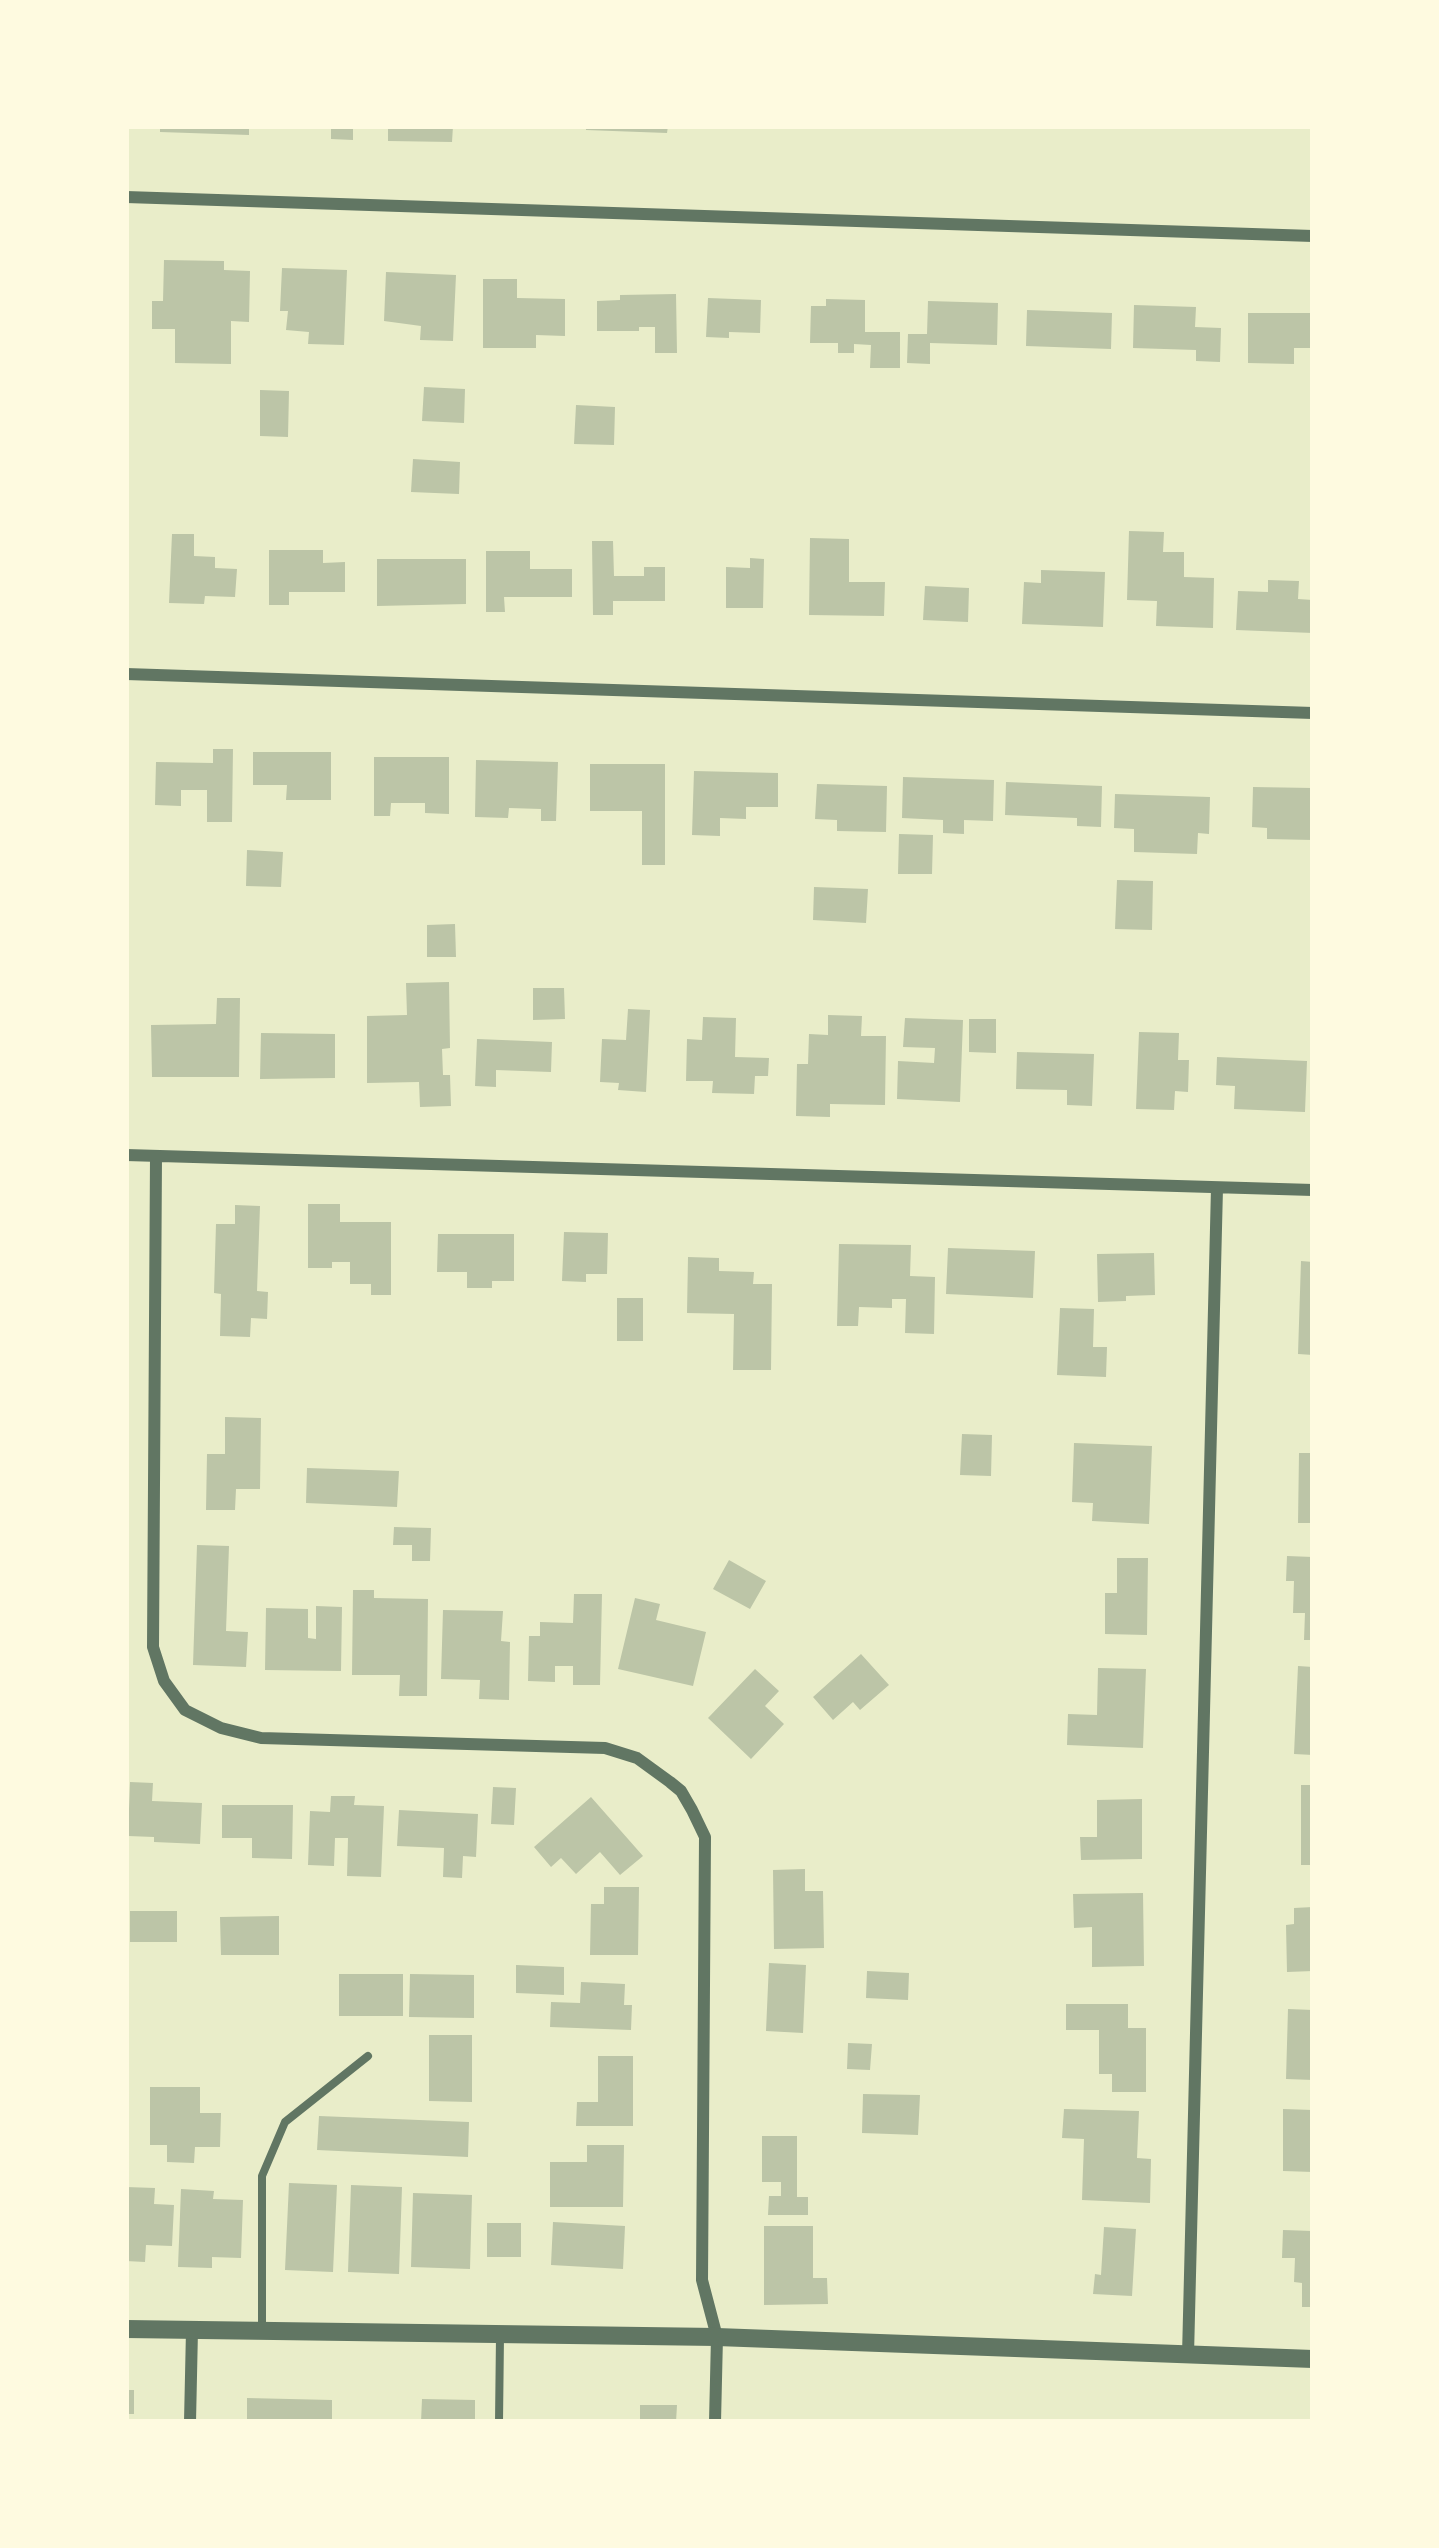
<!DOCTYPE html>
<style>
body{margin:0}
#map{position:relative;width:1439px;height:2548px;overflow:hidden;background:#e9edc9;font-family:"Public Sans",sans-serif}
canvas{display:block}
.frame{position:absolute;inset:0;border:129px solid #fefae0;pointer-events:none}
</style>
<div id="map">
<canvas width="1439" height="2548"></canvas>
<div class="frame"></div>
</div>
<script>
const ctx = document.querySelector('canvas').getContext('2d');
ctx.lineJoin = 'round';
function fillPath(path, color) {
  ctx.fillStyle = color;
  ctx.fill(path, 'evenodd');
}
function shape(rows) {
  const path = new Path2D();
  for (const r of rows) {
    path.moveTo(r[0], r[1]);
    for (let i = 2; i < r.length; i += 2) path.lineTo(r[i], r[i + 1]);
  }
  return path;
}
function stroke(path, color, width, dash) {
  ctx.strokeStyle = color;
  ctx.lineWidth = width;
  ctx.lineCap = dash ? 'butt' : 'round';
  ctx.setLineDash(dash || []);
  ctx.stroke(path);
}
fillPath(shape([
 [160,126,249,126,249,135,160,132],
 [331,126,353,126,353,140,331,139],
 [388,126,453,126,452,142,388,141],
 [586,126,668,126,667,133,586,130],
 [164,260,224,261,224,270,250,271,249,322,231,321,231,364,175,363,175,329,152,329,152,301,163,301],
 [282,268,347,270,344,345,308,344,309,332,286,330,288,311,280,311],
 [386,272,456,275,453,341,420,340,421,326,384,321],
 [483,279,517,279,517,298,565,299,565,336,536,335,536,348,483,348],
 [676,294,677,353,655,353,655,327,639,327,639,331,597,331,597,301,620,300,620,295],
 [708,298,761,300,760,333,729,332,729,338,706,337],
 [826,299,865,300,865,332,900,332,900,368,870,368,871,345,854,344,854,353,838,353,838,343,810,343,811,306,826,306],
 [928,301,998,303,997,345,930,343,930,364,907,363,908,334,927,334],
 [1134,305,1196,307,1195,327,1221,328,1220,362,1196,361,1196,350,1133,348],
 [1027,310,1112,313,1111,349,1026,346],
 [1248,313,1313,313,1313,348,1294,348,1294,364,1248,363],
 [424,387,465,389,464,423,422,421],
 [260,390,289,391,288,437,260,436],
 [576,405,615,407,614,445,574,444],
 [413,459,460,462,459,494,411,492],
 [1129,531,1164,532,1163,552,1184,552,1184,577,1214,578,1213,628,1156,626,1157,601,1127,600],
 [172,534,194,534,194,556,215,557,215,568,237,569,235,597,205,596,204,604,169,603],
 [810,538,849,539,849,582,885,582,884,616,809,615],
 [592,541,613,541,614,576,644,576,644,567,665,567,665,601,613,601,613,615,593,615],
 [269,550,323,550,323,563,345,562,345,592,289,592,289,605,269,605],
 [486,551,530,551,530,569,572,569,572,597,504,597,505,612,486,612],
 [750,558,764,559,763,608,726,608,726,567,750,568],
 [377,559,466,559,466,604,377,606],
 [1041,570,1105,572,1103,627,1022,624,1024,582,1041,583],
 [1268,580,1299,581,1298,599,1313,600,1313,633,1236,630,1238,591,1268,592],
 [925,586,969,588,968,622,923,620],
 [213,749,233,749,232,822,207,822,207,790,181,790,181,806,155,805,156,762,213,763],
 [253,752,331,752,331,800,286,800,287,785,253,785],
 [374,757,449,757,449,814,425,813,425,803,391,803,390,816,374,816],
 [476,760,558,762,556,821,541,821,541,809,509,808,508,818,475,817],
 [590,764,665,764,665,865,642,865,642,811,590,811],
 [694,771,778,773,778,807,746,807,746,819,720,818,720,836,692,835],
 [903,777,994,780,993,821,964,820,964,834,943,833,943,820,902,818],
 [1006,782,1102,786,1101,827,1077,826,1077,818,1005,815],
 [817,784,887,786,886,832,837,831,837,820,815,819],
 [1253,787,1313,788,1313,840,1267,839,1267,828,1252,827],
 [1115,794,1210,797,1209,834,1198,833,1197,854,1134,852,1134,829,1114,828],
 [899,834,933,835,932,874,898,874],
 [247,850,283,852,281,887,246,886],
 [1117,880,1153,881,1152,930,1115,929],
 [814,887,868,889,866,923,813,920],
 [455,924,456,957,427,957,427,925],
 [449,982,450,1048,442,1049,443,1075,450,1075,451,1106,420,1107,419,1082,367,1083,367,1016,407,1015,406,983],
 [533,988,564,988,565,1019,533,1020],
 [217,998,240,998,239,1077,152,1077,151,1025,216,1024],
 [628,1009,650,1010,646,1092,618,1090,619,1083,600,1082,602,1039,626,1040],
 [828,1015,862,1016,861,1036,886,1036,885,1105,830,1104,830,1117,796,1116,797,1064,808,1064,809,1034,828,1035],
 [703,1017,736,1018,735,1057,769,1058,768,1076,755,1076,754,1094,712,1093,713,1081,686,1081,687,1039,702,1040],
 [905,1018,963,1020,960,1102,897,1099,898,1061,934,1063,935,1048,903,1047],
 [969,1019,996,1019,996,1053,969,1052],
 [1139,1032,1179,1033,1178,1060,1189,1060,1188,1092,1175,1091,1174,1110,1136,1109],
 [261,1033,335,1034,335,1078,260,1079],
 [477,1039,552,1042,551,1072,496,1070,496,1087,475,1086],
 [1017,1052,1094,1054,1092,1106,1067,1105,1067,1090,1016,1089],
 [1217,1057,1307,1061,1305,1112,1234,1109,1235,1086,1216,1085],
 [308,1204,340,1204,340,1222,391,1222,391,1295,371,1295,371,1284,350,1284,350,1262,332,1262,332,1268,308,1268],
 [235,1205,260,1206,257,1291,268,1292,267,1319,251,1318,250,1337,220,1336,221,1294,214,1293,216,1224,235,1224],
 [564,1232,608,1233,607,1274,586,1274,586,1282,562,1281],
 [438,1234,514,1234,514,1281,492,1281,492,1288,467,1288,467,1272,437,1272],
 [839,1244,911,1245,910,1276,935,1277,934,1334,905,1333,906,1299,892,1299,892,1308,859,1307,858,1326,837,1326],
 [948,1248,1035,1251,1033,1298,946,1294],
 [1154,1253,1155,1295,1126,1296,1126,1301,1098,1302,1097,1254],
 [688,1257,719,1258,719,1271,754,1272,753,1284,772,1284,771,1370,733,1370,734,1314,687,1313],
 [1301,1261,1313,1262,1313,1355,1298,1354],
 [617,1298,643,1298,643,1341,617,1341],
 [1060,1308,1094,1309,1093,1347,1107,1347,1106,1377,1057,1375],
 [225,1417,261,1418,260,1489,236,1489,235,1510,206,1510,207,1454,225,1454],
 [962,1434,992,1435,991,1476,960,1475],
 [1074,1443,1152,1446,1149,1524,1092,1521,1093,1503,1072,1502],
 [1299,1453,1313,1453,1313,1523,1298,1523],
 [307,1468,399,1471,397,1507,306,1503],
 [394,1527,431,1528,430,1561,412,1561,412,1545,393,1545],
 [197,1545,229,1546,226,1631,248,1632,246,1667,193,1665],
 [1287,1556,1313,1557,1313,1640,1304,1640,1305,1613,1293,1613,1294,1581,1286,1581],
 [1117,1558,1148,1558,1147,1635,1105,1634,1105,1593,1117,1593],
 [729,1560,766,1581,750,1609,713,1589],
 [353,1590,374,1590,374,1598,428,1599,427,1696,399,1696,400,1675,352,1675],
 [574,1594,602,1594,600,1685,573,1685,573,1666,555,1666,555,1682,528,1681,529,1636,540,1636,540,1622,573,1623],
 [635,1598,660,1604,656,1620,706,1632,693,1686,618,1669],
 [316,1606,342,1607,341,1671,265,1670,266,1608,308,1609,308,1638,316,1639],
 [443,1610,503,1611,501,1641,510,1642,509,1700,479,1699,480,1680,441,1679],
 [861,1654,889,1685,860,1710,853,1702,833,1720,813,1697],
 [1298,1666,1313,1667,1313,1755,1294,1754],
 [1098,1668,1146,1669,1143,1748,1067,1745,1068,1714,1097,1715],
 [755,1669,779,1691,765,1706,784,1724,751,1759,708,1718],
 [130,1782,153,1783,152,1801,202,1803,200,1844,154,1842,154,1837,128,1836],
 [1301,1785,1313,1785,1313,1865,1301,1865],
 [493,1787,516,1788,514,1825,491,1824],
 [331,1796,355,1796,354,1805,384,1806,381,1877,347,1876,348,1838,335,1838,334,1866,308,1865,310,1811,330,1812],
 [591,1797,643,1856,620,1875,600,1852,576,1874,561,1858,551,1867,534,1847],
 [1142,1799,1142,1859,1081,1860,1080,1837,1097,1837,1097,1800],
 [222,1805,293,1805,292,1859,252,1858,252,1838,222,1838],
 [399,1810,478,1814,476,1857,463,1856,462,1878,443,1877,444,1848,397,1846],
 [805,1869,805,1891,823,1891,824,1948,774,1949,773,1870],
 [604,1887,639,1887,638,1955,590,1955,591,1904,604,1904],
 [1143,1893,1144,1966,1092,1967,1092,1927,1074,1928,1073,1894],
 [1313,1907,1313,1971,1287,1972,1286,1925,1294,1924,1294,1908],
 [130,1911,177,1911,177,1942,130,1942],
 [279,1916,279,1955,221,1955,220,1917],
 [769,1963,806,1965,803,2033,766,2031],
 [516,1965,564,1967,564,1995,516,1993],
 [867,1971,909,1973,908,2000,866,1998],
 [339,1974,403,1974,403,2016,339,2016],
 [410,1974,474,1975,474,2018,409,2017],
 [581,1982,625,1984,624,2005,632,2005,631,2030,550,2027,551,2002,580,2003],
 [1066,2004,1128,2004,1128,2028,1146,2028,1146,2092,1112,2092,1112,2074,1099,2074,1099,2030,1066,2030],
 [1288,2009,1313,2010,1313,2080,1286,2079],
 [429,2035,472,2035,472,2102,429,2101],
 [848,2043,872,2044,870,2070,847,2069],
 [598,2056,633,2056,633,2126,576,2126,577,2102,598,2102],
 [150,2087,200,2087,200,2113,221,2113,220,2147,195,2147,194,2163,167,2162,167,2145,150,2145],
 [863,2094,920,2095,918,2135,862,2133],
 [1064,2109,1139,2111,1137,2158,1151,2159,1150,2203,1082,2200,1084,2139,1062,2138],
 [1283,2109,1313,2110,1313,2172,1283,2171],
 [319,2116,469,2122,468,2157,317,2150],
 [762,2136,797,2136,797,2197,808,2197,808,2215,768,2215,769,2196,781,2196,781,2182,762,2182],
 [587,2145,624,2145,623,2207,550,2207,550,2162,587,2162],
 [289,2183,337,2185,333,2272,285,2270],
 [351,2185,402,2187,399,2274,348,2272],
 [126,2187,155,2188,154,2204,174,2205,172,2246,146,2245,145,2262,126,2261],
 [181,2189,214,2191,213,2199,243,2200,241,2258,212,2257,212,2268,178,2267],
 [413,2193,472,2195,470,2269,411,2267],
 [553,2222,625,2226,623,2269,551,2265],
 [487,2223,521,2223,521,2257,487,2257],
 [764,2226,813,2226,813,2278,827,2278,828,2304,764,2305],
 [1104,2227,1136,2229,1132,2296,1093,2294,1095,2274,1101,2275],
 [1283,2230,1313,2231,1313,2307,1302,2307,1302,2283,1294,2282,1295,2258,1282,2258],
 [126,2390,134,2390,134,2414,126,2414],
 [247,2398,332,2400,332,2422,247,2422],
 [422,2399,475,2400,475,2422,421,2422],
 [640,2405,677,2405,676,2422,640,2422]
]), '#bcc5a7');
stroke(shape([
 [262,2330,262,2176,285,2122,368,2056],
 [499,2422,500,2336]
]), '#617663', 8);
stroke(shape([
 [126,197,1313,236],
 [126,674,1313,713],
 [126,1155,1313,1190],
 [156,1157,153,1647,164,1681,185,1710,221,1728,261,1738,605,1748,637,1758,670,1782,681,1791,692,1810,705,1837,702,2280,717,2337,715,2422],
 [1188,2355,1217,1188],
 [190,2422,192,2330]
]), '#617663', 12);
stroke(shape([
 [126,2329,717,2337,1313,2359]
]), '#617663', 18);
</script>
